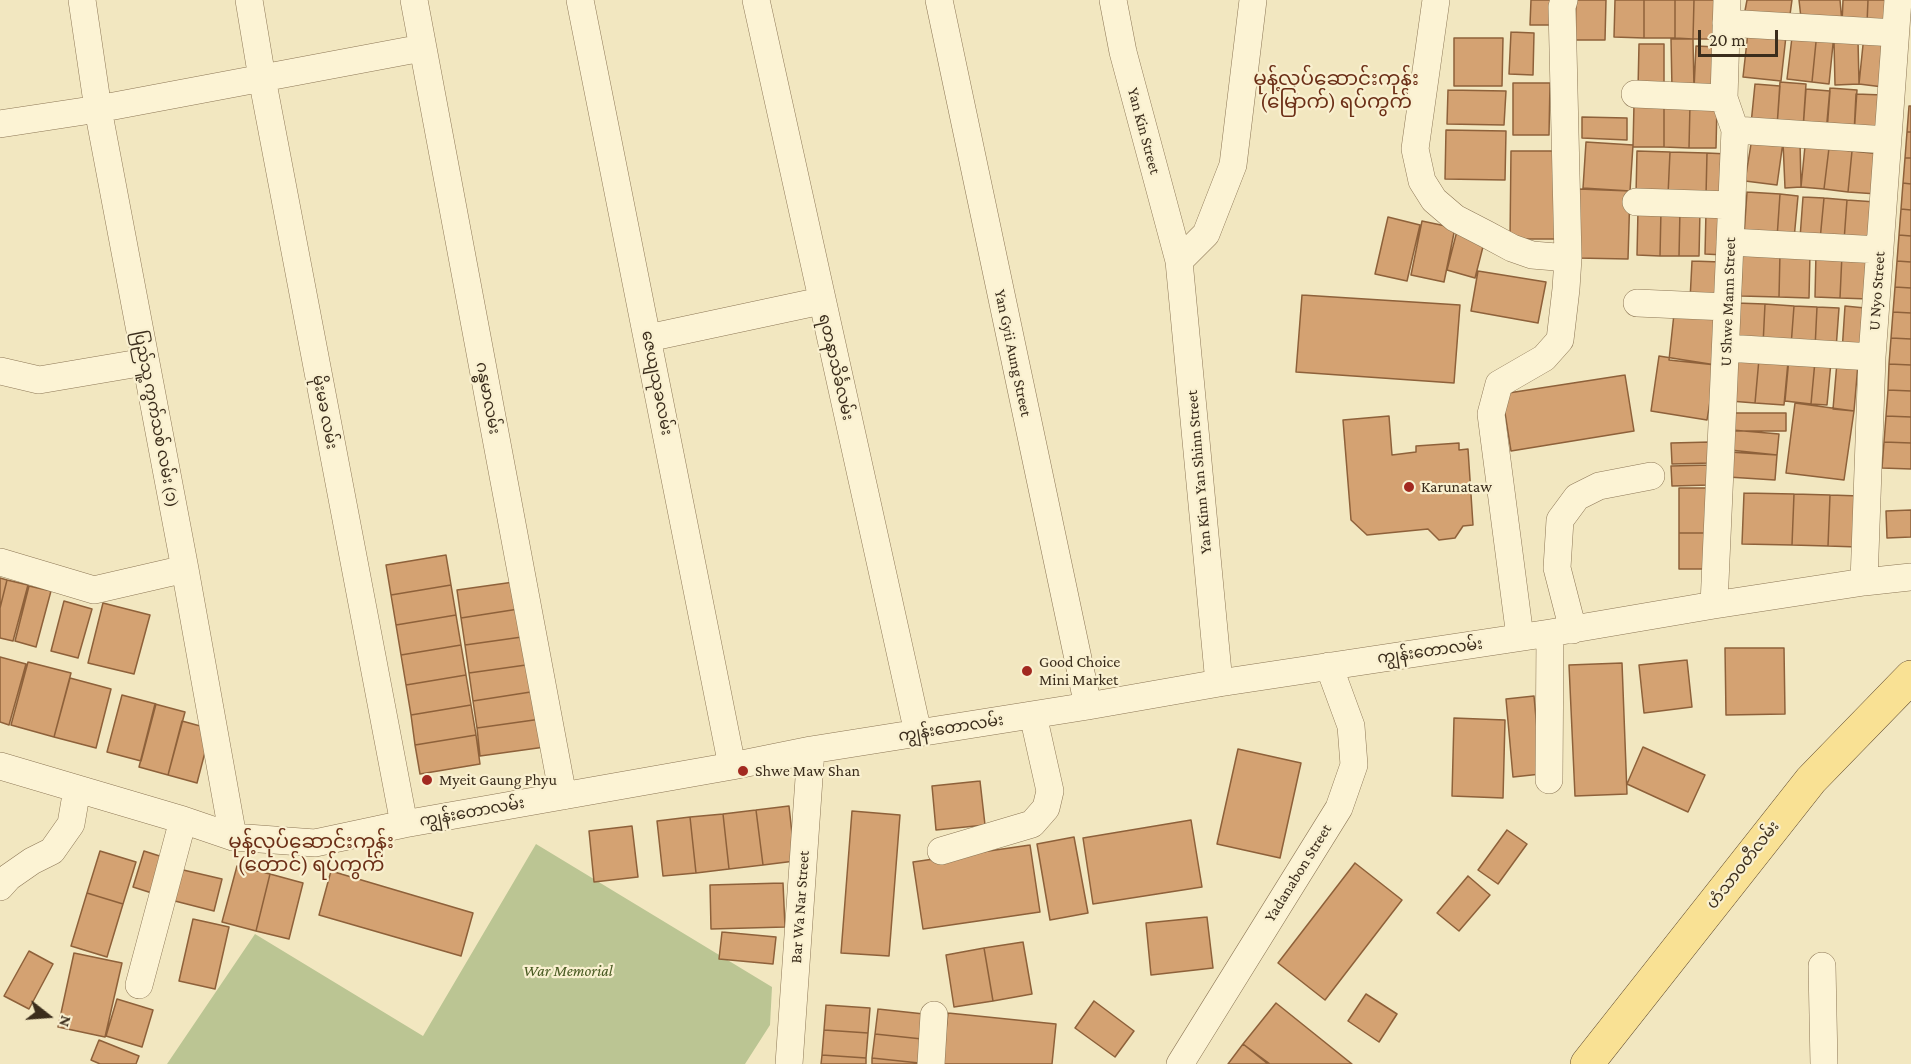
<!DOCTYPE html>
<meta charset="utf-8">
<style>
body{margin:0}
#map{position:relative;width:1911px;height:1064px;overflow:hidden;background:#f2e7c0;font-family:"Crimson Pro",serif}
canvas{display:block}
.north{position:absolute;left:18px;top:986px;width:60px;height:60px;-webkit-text-stroke:4px #f9f0d0;paint-order:stroke;rotate:107deg;font-size:16px;font-weight:700;line-height:24px;text-align:center;color:#3b2d1c}
.north::after{content:'';display:block;margin:auto;width:21px;height:27px;background:#3b2d1c;clip-path:polygon(50% 0,100% 100%,50% 72%,0 100%)}
.scale{position:absolute;left:1698px;top:30px;width:80px;height:27px;box-sizing:border-box;border:3px solid #3b2d1c;border-top:0;padding-left:8px;font-size:18px;line-height:21px;white-space:nowrap;color:#3b2d1c;-webkit-text-stroke:4px #f9f0d0;paint-order:stroke}
</style>
<div id="map">
<canvas width="1911" height="1064"></canvas>
<div class="north">N</div>
<div class="scale">20 m</div>
</div>
<script>
const ctx = document.querySelector('canvas').getContext('2d');
ctx.lineJoin = 'round';
function fillPath(path, color) {
  ctx.fillStyle = color;
  ctx.fill(path, 'evenodd');
}
function shape(rows) {
  const path = new Path2D();
  for (const r of rows) {
    path.moveTo(r[0], r[1]);
    for (let i = 2; i < r.length; i += 2) path.lineTo(r[i], r[i + 1]);
  }
  return path;
}
function stroke(path, color, width, dash) {
  ctx.strokeStyle = color;
  ctx.lineWidth = width;
  ctx.lineCap = dash ? 'butt' : 'round';
  ctx.setLineDash(dash || []);
  ctx.stroke(path);
}
function drawText(font, color, halo, rows, align = 'center') {
  ctx.font = font + ' "Crimson Pro","Noto Sans Myanmar",serif';
  ctx.lineWidth = 4.5;
  ctx.setLineDash([]);
  ctx.textBaseline = 'middle';
  ctx.strokeStyle = halo;
  ctx.fillStyle = color;
  for (const [text, x, y, turn = 0] of rows) {
    ctx.save();
    ctx.translate(x, y);
    ctx.rotate((+turn || 0) * Math.PI / 180);
    ctx.textAlign = isNaN(turn) ? turn : align;
    if (halo) ctx.strokeText(text, 0, 0);
    ctx.fillText(text, 0, 0);
    ctx.restore();
  }
}
fillPath(shape([
 [536,844,772,987,770,1025,745,1064,167,1064,255,934,423,1036]
]), '#bbc593');
const building = shape([
 [1531,0,1562,0,1561,25,1530,25,1531,0],
 [1576,0,1606,0,1605,40,1575,40,1576,0],
 [1615,0,1644,0,1644,38,1614,37,1615,0],
 [1644,0,1675,0,1675,38,1644,38,1644,0],
 [1675,0,1694,0,1693,39,1675,38,1675,0],
 [1694,0,1722,0,1722,39,1693,39,1694,0],
 [1747,0,1792,0,1789,22,1744,16,1747,0],
 [1799,0,1840,0,1842,23,1802,27,1799,0],
 [1843,0,1868,0,1867,24,1842,23,1843,0],
 [1868,0,1890,0,1889,25,1867,24,1868,0],
 [1793,29,1817,32,1812,82,1787,79,1793,29],
 [1511,32,1534,33,1533,75,1509,74,1511,32],
 [1748,32,1786,36,1781,81,1743,77,1748,32],
 [1817,32,1834,34,1829,84,1812,82,1817,32],
 [1864,35,1888,37,1883,87,1859,84,1864,35],
 [1454,38,1503,38,1502,86,1454,86,1454,38],
 [1671,39,1693,39,1694,89,1672,89,1671,39],
 [1858,40,1859,84,1835,85,1834,41,1858,40],
 [1639,44,1664,44,1664,89,1638,89,1639,44],
 [1696,46,1718,47,1717,90,1694,89,1696,46],
 [1780,82,1806,84,1803,129,1777,127,1780,82],
 [1513,83,1550,83,1549,135,1513,135,1513,83],
 [1755,84,1780,86,1777,126,1751,124,1755,84],
 [1830,88,1857,90,1854,135,1826,133,1830,88],
 [1806,89,1830,91,1827,131,1803,129,1806,89],
 [1448,90,1506,91,1504,125,1447,124,1448,90],
 [1856,94,1883,95,1881,136,1854,134,1856,94],
 [1634,104,1664,104,1664,147,1633,147,1634,104],
 [1664,104,1690,105,1689,148,1664,147,1664,104],
 [1690,105,1717,105,1716,148,1689,148,1690,105],
 [1909,106,1911,106,1911,132,1907,132,1909,106],
 [1582,117,1627,118,1627,140,1582,138,1582,117],
 [1446,130,1506,131,1505,180,1445,179,1446,130],
 [1907,132,1911,132,1911,158,1905,158,1907,132],
 [1752,138,1783,142,1777,185,1745,181,1752,138],
 [1800,141,1801,187,1785,188,1783,142,1800,141],
 [1586,142,1633,145,1630,191,1583,188,1586,142],
 [1805,146,1829,148,1824,189,1801,187,1805,146],
 [1829,148,1852,151,1848,192,1824,189,1829,148],
 [1511,151,1560,151,1560,239,1510,239,1511,151],
 [1637,151,1670,152,1668,195,1636,194,1637,151],
 [1852,151,1881,154,1877,194,1848,192,1852,151],
 [1670,152,1707,153,1706,196,1668,195,1670,152],
 [1707,153,1728,154,1727,197,1706,196,1707,153],
 [1905,158,1911,158,1911,184,1903,183,1905,158],
 [1903,183,1911,184,1911,210,1901,209,1903,183],
 [1579,189,1630,191,1628,259,1577,258,1579,189],
 [1747,192,1780,194,1777,238,1744,235,1747,192],
 [1780,194,1798,196,1794,239,1777,238,1780,194],
 [1803,197,1824,198,1820,240,1800,238,1803,197],
 [1824,198,1847,200,1844,241,1820,240,1824,198],
 [1847,200,1876,202,1873,243,1844,241,1847,200],
 [1901,209,1911,210,1911,236,1899,235,1901,209],
 [1638,210,1661,210,1660,256,1637,255,1638,210],
 [1661,210,1680,210,1679,256,1660,256,1661,210],
 [1680,210,1700,211,1699,256,1679,256,1680,210],
 [1706,211,1726,211,1724,255,1705,254,1706,211],
 [1388,217,1420,225,1407,281,1375,274,1388,217],
 [1422,221,1455,228,1444,282,1411,275,1422,221],
 [1458,227,1486,235,1475,278,1447,270,1458,227],
 [1899,235,1911,236,1911,262,1897,261,1899,235],
 [1742,252,1780,253,1779,297,1741,296,1742,252],
 [1780,253,1810,253,1809,298,1779,297,1780,253],
 [1816,253,1842,254,1840,298,1815,297,1816,253],
 [1842,254,1870,256,1869,299,1840,298,1842,254],
 [1692,261,1721,262,1719,301,1690,300,1692,261],
 [1897,261,1911,262,1911,288,1895,287,1897,261],
 [1478,271,1546,282,1538,323,1471,311,1478,271],
 [1895,287,1911,288,1911,313,1893,312,1895,287],
 [1302,295,1460,305,1454,383,1296,372,1302,295],
 [1736,303,1765,304,1763,345,1733,343,1736,303],
 [1765,304,1794,306,1791,346,1763,345,1765,304],
 [1794,306,1817,307,1815,348,1791,346,1794,306],
 [1845,306,1865,308,1862,353,1842,352,1845,306],
 [1817,307,1839,308,1836,349,1815,348,1817,307],
 [1893,312,1911,313,1911,339,1891,338,1893,312],
 [1674,314,1721,318,1716,365,1669,360,1674,314],
 [1891,338,1911,339,1911,365,1889,364,1891,338],
 [1659,356,1716,365,1707,420,1651,411,1659,356],
 [1734,358,1759,359,1755,403,1730,401,1734,358],
 [1789,358,1815,361,1811,404,1785,401,1789,358],
 [1759,359,1788,362,1784,405,1755,403,1759,359],
 [1815,361,1831,362,1827,405,1811,404,1815,361],
 [1837,362,1858,364,1854,411,1833,409,1837,362],
 [1889,364,1911,365,1911,391,1888,390,1889,364],
 [1625,375,1634,431,1511,451,1502,394,1625,375],
 [1888,390,1911,391,1911,417,1886,416,1888,390],
 [1795,403,1854,411,1844,480,1786,473,1795,403],
 [1732,413,1786,413,1786,431,1732,431,1732,413],
 [1389,416,1392,455,1416,452,1416,446,1459,443,1459,450,1468,449,1473,525,1463,526,1455,538,1439,540,1428,529,1367,535,1351,520,1343,420,1389,416],
 [1886,416,1911,417,1911,443,1884,442,1886,416],
 [1732,430,1779,434,1777,455,1730,450,1732,430],
 [1711,442,1711,463,1672,464,1671,443,1711,442],
 [1884,442,1911,443,1911,469,1882,468,1884,442],
 [1729,452,1777,455,1775,480,1728,477,1729,452],
 [1710,465,1711,485,1672,486,1671,466,1710,465],
 [1679,488,1710,488,1710,533,1679,533,1679,488],
 [1744,493,1794,494,1792,545,1742,544,1744,493],
 [1794,494,1830,495,1828,546,1792,545,1794,494],
 [1830,495,1860,496,1858,547,1828,546,1830,495],
 [1911,510,1911,537,1887,538,1886,511,1911,510],
 [1679,533,1710,533,1709,569,1679,569,1679,533],
 [446,555,451,585,391,595,386,565,446,555],
 [0,578,7,580,0,608,0,578],
 [7,580,28,585,13,641,0,638,0,608,7,580],
 [521,581,525,608,461,618,457,590,521,581],
 [451,585,456,615,396,625,391,595,451,585],
 [29,586,51,591,36,647,15,641,29,586],
 [64,601,92,609,78,658,51,651,64,601],
 [103,603,150,615,134,674,88,663,103,603],
 [525,608,529,636,465,645,461,618,525,608],
 [456,615,461,645,401,655,396,625,456,615],
 [529,636,533,664,469,673,465,645,529,636],
 [461,645,466,675,406,685,401,655,461,645],
 [1725,648,1784,648,1785,714,1726,715,1725,648],
 [0,657,26,664,9,725,0,722,0,657],
 [1687,660,1692,707,1644,713,1639,665,1687,660],
 [28,662,71,673,54,737,11,725,28,662],
 [1622,663,1627,794,1575,796,1569,665,1622,663],
 [533,664,537,691,473,701,469,673,533,664],
 [466,675,471,705,411,715,406,685,466,675],
 [70,678,111,689,96,748,54,737,70,678],
 [537,691,541,719,477,728,473,701,537,691],
 [122,695,156,704,141,761,107,752,122,695],
 [1534,696,1541,774,1513,777,1506,699,1534,696],
 [155,704,185,712,168,775,139,767,155,704],
 [471,705,476,735,415,745,411,715,471,705],
 [1454,718,1505,720,1503,798,1452,796,1454,718],
 [541,719,545,747,480,756,477,728,541,719],
 [182,721,211,729,197,783,168,775,182,721],
 [476,735,480,764,420,774,415,745,476,735],
 [1643,747,1705,775,1688,812,1627,784,1643,747],
 [1238,749,1301,763,1280,858,1217,844,1238,749],
 [980,781,985,825,936,830,932,786,980,781],
 [789,806,795,861,763,865,756,810,789,806],
 [756,810,763,865,729,869,723,814,756,810],
 [852,811,900,815,889,956,841,953,852,811],
 [723,814,729,869,696,873,690,817,723,814],
 [690,817,696,873,663,876,657,821,690,817],
 [1191,820,1202,887,1093,904,1083,838,1191,820],
 [632,826,638,877,594,882,589,831,632,826],
 [1507,830,1527,844,1498,884,1478,870,1507,830],
 [1074,837,1088,913,1050,920,1037,844,1074,837],
 [1030,845,1040,912,923,929,913,862,1030,845],
 [100,851,136,862,123,904,87,893,100,851],
 [144,851,169,859,158,895,133,887,144,851],
 [1355,863,1402,900,1325,1000,1278,963,1355,863],
 [237,866,270,874,256,931,222,922,237,866],
 [179,869,222,879,214,911,171,900,179,869],
 [331,871,473,913,461,956,319,915,331,871],
 [270,874,303,883,289,939,256,931,270,874],
 [1468,876,1490,895,1459,931,1437,913,1468,876],
 [783,883,785,927,711,929,710,885,783,883],
 [87,893,123,904,107,957,71,946,87,893],
 [1207,917,1213,968,1151,975,1146,923,1207,917],
 [193,919,229,927,215,989,179,981,193,919],
 [722,932,776,937,773,964,719,959,722,932],
 [1023,942,1032,994,993,1001,984,948,1023,942],
 [984,948,993,1001,954,1007,946,955,984,948],
 [29,951,53,964,29,1009,4,996,29,951],
 [74,953,122,963,105,1037,58,1027,74,953],
 [1366,994,1397,1014,1379,1042,1348,1021,1366,994],
 [117,999,153,1010,142,1047,106,1036,117,999],
 [1094,1001,1134,1031,1115,1057,1075,1028,1094,1001],
 [1276,1003,1352,1064,1268,1064,1243,1044,1276,1003],
 [826,1005,870,1008,868,1033,824,1030,826,1005],
 [878,1009,924,1014,922,1039,875,1034,878,1009],
 [948,1013,1056,1024,1052,1064,942,1064,948,1013],
 [824,1030,868,1033,866,1058,822,1055,824,1030],
 [875,1034,922,1039,919,1063,872,1058,875,1034],
 [99,1040,139,1056,136,1064,100,1064,91,1060,99,1040],
 [1243,1044,1270,1064,1228,1064,1243,1044],
 [822,1055,866,1058,866,1064,821,1064,822,1055],
 [872,1058,919,1063,919,1064,872,1064,872,1058]
]);
fillPath(building, '#d4a272');
stroke(building, '#8e613a', 1.5);
const minor = shape([
 [82,0,98,109,185,569,233,837],
 [249,0,262,78,404,824],
 [414,0,563,796],
 [580,0,732,766],
 [756,0,918,733],
 [939,0,1088,706],
 [1113,0,1123,52,1179,261,1219,683],
 [1436,0,1415,149,1422,181,1434,200,1455,218,1486,234,1512,248,1532,255,1568,258],
 [1726,23,1895,33],
 [1635,94,1724,98],
 [0,124,98,109,422,48],
 [1735,130,1887,140],
 [1636,202,1731,205],
 [1730,242,1880,250],
 [1179,261,1206,234,1233,165,1253,0],
 [1637,303,1727,307],
 [648,338,821,301],
 [1726,348,1872,357],
 [0,371,39,380,145,362],
 [0,562,94,590,185,569],
 [1864,582,1872,357,1898,0],
 [1714,605,1735,130,1724,98,1727,0],
 [1573,630,1557,568,1560,520,1577,497,1599,486,1651,476],
 [1520,637,1491,414,1499,384,1544,358,1560,340,1566,289,1568,258,1562,7,1564,0],
 [0,766,183,820,233,837,315,843,404,824,732,766,811,750,1088,706,1219,683,1550,633,1714,605,1864,582,1911,577],
 [1549,780,1550,633],
 [941,851,1032,824,1046,808,1050,791,1033,715],
 [0,887,9,877,32,861,52,851,71,824,77,789],
 [1822,966,1824,1064],
 [139,985,183,820],
 [789,1064,811,750],
 [931,1064,934,1015],
 [1180,1064,1339,808,1354,765,1351,726,1329,666]
]);
const major = shape([
 [1587,1064,1811,780,1911,677]
]);
stroke(minor, '#8d7756', 28);
stroke(major, '#5a442b', 34);
stroke(minor, '#fcf3d4', 27);
stroke(major, '#f9e194', 33);
for (const [x, y, r, color] of [
 [1409,487,6,"#a22920"],
 [1027,671,6,"#a22920"],
 [743,771,6,"#a22920"],
 [427,780,6,"#a22920"]
]) {
  const dot = new Path2D();
  dot.arc(x, y, r, 0, 2 * Math.PI);
  ctx.fillStyle = color;
  ctx.fill(dot);
  stroke(dot, '#f9f0d0', 2);
}
drawText('16px', '#3b2d1c', '#f9f0d0', [
 ["Yan Kin Street",1144,131,75],
 ["U Nyo Street",1877,291,-86],
 ["U Shwe Mann Street",1728,302,-88],
 ["Yan Gyii Aung Street",1013,353,78],
 ["ရတနာသိင်္ခလမ်း",836,367,77],
 ["ဇေယျသုခလမ်း",657,383,79],
 ["ဂန္ဓမာလမ်း",488,398,79],
 ["မိုးမခ လမ်း",325,412,79],
 ["ပြည်သူ့ ကွက်သစ် လမ်း (၁)",156,419,79],
 ["Yan Kinn Yan Shinn Street",1199,472,-95],
 ["ကျွန်းတောလမ်း",1430,651,-8],
 ["ကျွန်းတောလမ်း",951,728,-9],
 ["ကျွန်းတောလမ်း",472,812,-10],
 ["ဟံသာဝတီလမ်း",1743,865,-52],
 ["Yadanabon Street",1298,873,-58],
 ["Bar Wa Nar Street",800,907,-86]
]);
drawText('16px', '#3b2d1c', '#f9f0d0', [
 ["Karunataw",1421,487],
 ["Good Choice",1039,662],
 ["Mini Market",1039,680],
 ["Shwe Maw Shan",755,771],
 ["Myeit Gaung Phyu",439,780]
], 'left');
drawText('italic 16px', '#475920', '#f9f0d0', [
 ["War Memorial",568,971]
]);
drawText('20px', '#6c2f17', '#f9f0d0', [
 ["မုန့်လုပ်ဆောင်းကုန်း",1336,79],
 ["(မြောက်) ရပ်ကွက်",1336,102],
 ["မုန့်လုပ်ဆောင်းကုန်း",311,842],
 ["(တောင်) ရပ်ကွက်",311,865]
]);
</script>
